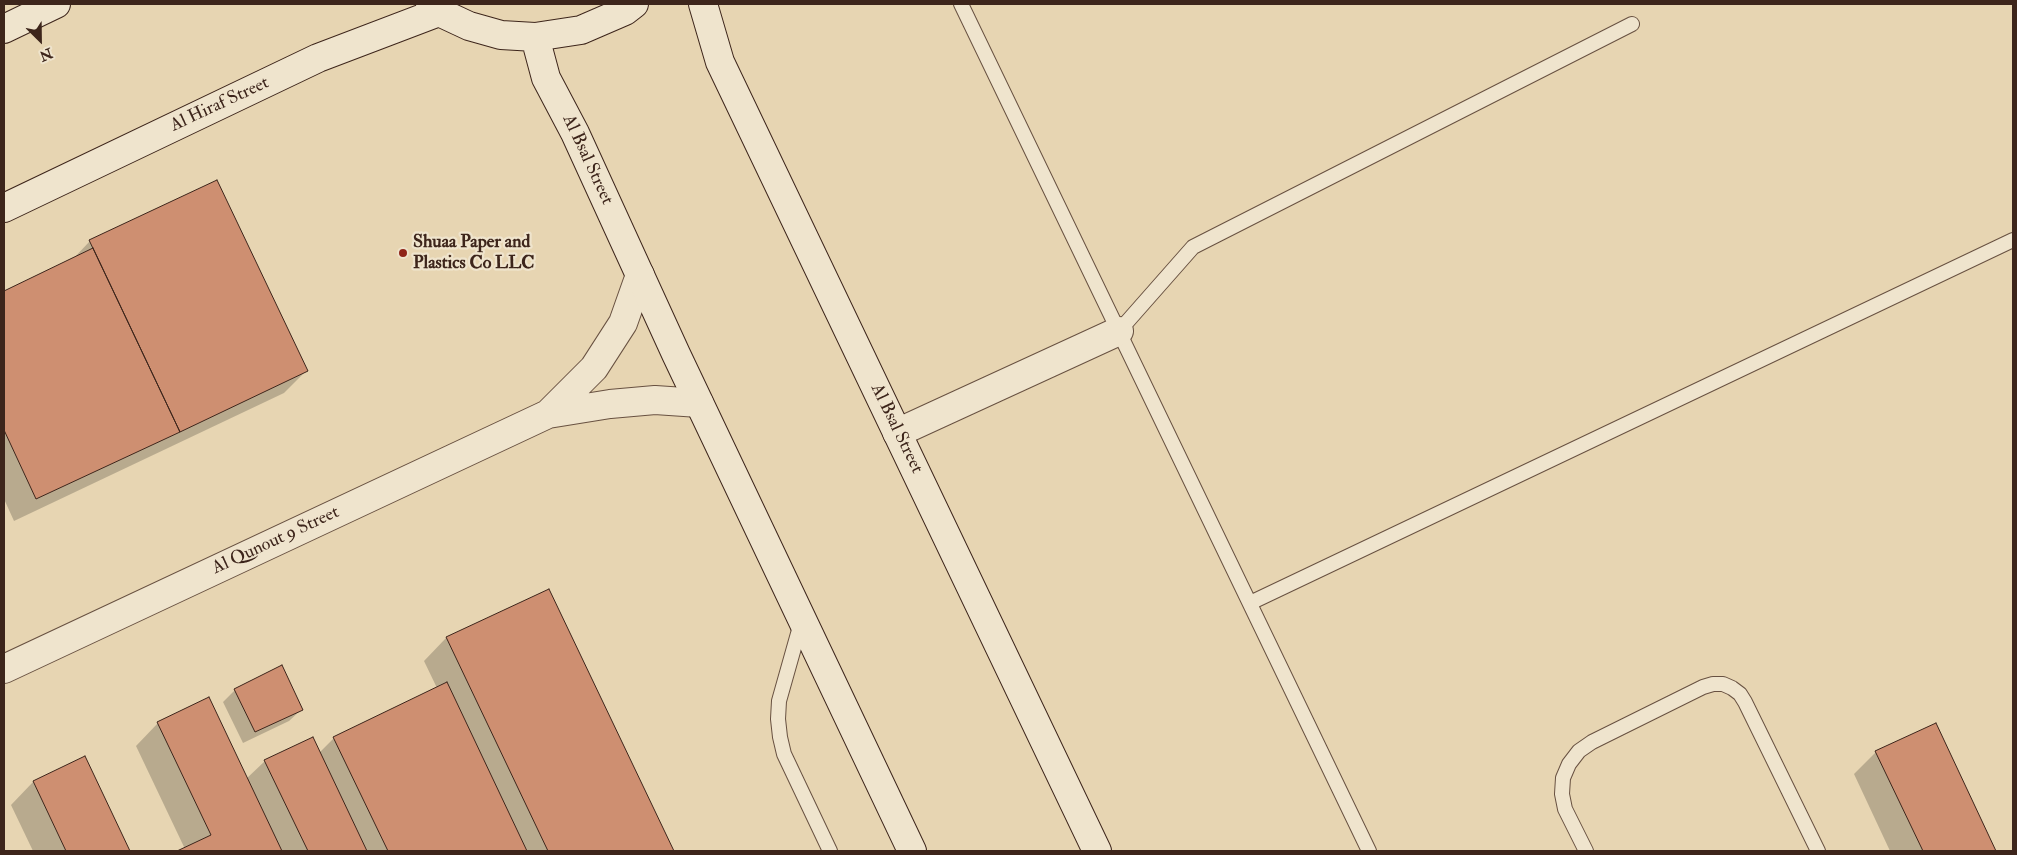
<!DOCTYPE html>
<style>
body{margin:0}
#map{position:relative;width:2017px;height:855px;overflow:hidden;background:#e7d5b2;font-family:"IM FELL Double Pica",serif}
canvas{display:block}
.frame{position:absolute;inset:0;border:5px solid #3d251b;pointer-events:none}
.north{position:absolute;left:15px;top:15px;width:50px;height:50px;-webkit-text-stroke:4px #efe4cd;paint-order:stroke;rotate:157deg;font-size:14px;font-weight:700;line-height:20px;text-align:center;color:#3d251b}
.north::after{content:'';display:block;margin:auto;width:18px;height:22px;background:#3d251b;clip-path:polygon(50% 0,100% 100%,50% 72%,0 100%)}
</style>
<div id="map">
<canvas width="2017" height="855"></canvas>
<div class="frame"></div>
<div class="north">N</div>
</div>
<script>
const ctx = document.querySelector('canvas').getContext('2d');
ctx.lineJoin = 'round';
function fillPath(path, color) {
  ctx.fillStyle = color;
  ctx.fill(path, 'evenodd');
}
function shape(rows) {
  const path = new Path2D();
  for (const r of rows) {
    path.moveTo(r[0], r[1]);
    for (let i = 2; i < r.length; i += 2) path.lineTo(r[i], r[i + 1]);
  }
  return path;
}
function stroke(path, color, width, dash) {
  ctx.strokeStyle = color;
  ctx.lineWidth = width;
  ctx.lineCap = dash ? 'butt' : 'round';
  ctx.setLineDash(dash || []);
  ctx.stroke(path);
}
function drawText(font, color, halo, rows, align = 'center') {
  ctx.font = font + ' "IM FELL Double Pica",serif';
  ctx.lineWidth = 4.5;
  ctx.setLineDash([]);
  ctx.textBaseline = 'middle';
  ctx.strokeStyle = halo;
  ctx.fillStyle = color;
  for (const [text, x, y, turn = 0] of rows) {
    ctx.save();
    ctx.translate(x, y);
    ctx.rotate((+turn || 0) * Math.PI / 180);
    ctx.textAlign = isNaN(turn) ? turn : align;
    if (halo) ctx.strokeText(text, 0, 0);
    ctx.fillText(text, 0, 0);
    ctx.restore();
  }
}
fillPath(shape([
 [90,241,306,371,284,393,14,521,4,499,4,292,72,260],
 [548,590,672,851,180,851,185,849,136,746,158,723,246,779,265,761,319,753,334,738,437,688,424,661,446,638],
 [235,690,302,709,289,721,243,743,223,702],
 [1935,724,1995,851,1890,851,1854,774,1876,752],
 [84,758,128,851,33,851,11,805,33,782]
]), '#0003');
const building = shape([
 [217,180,308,371,180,432,89,240,217,180],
 [93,248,180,432,36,499,4,430,4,291,93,248],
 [549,589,674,851,548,851,446,637,549,589],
 [282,665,303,710,255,732,234,689,282,665],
 [447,682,527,851,388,851,333,737,447,682],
 [209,697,282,851,177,851,211,835,157,722,209,697],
 [1936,723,1996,851,1923,851,1875,751,1936,723],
 [313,737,367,851,308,851,264,760,313,737],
 [85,756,130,851,66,851,33,781,85,756]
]);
fillPath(building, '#ce8f71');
stroke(building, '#3d251b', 1);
const lane = shape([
 [961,4,1369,851],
 [1119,331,1193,247,1632,24],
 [1250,603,2013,240],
 [801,623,779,701,778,719,780,737,784,754,830,851],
 [1586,851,1565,809,1562,794,1563,778,1569,764,1579,751,1592,742,1703,687,1713,684,1723,684,1732,688,1740,694,1745,702,1818,851]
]);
const street = shape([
 [548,414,594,368,623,323,640,275],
 [897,433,1119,331],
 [4,669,548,414,610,404,655,400,699,403]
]);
const secondary = shape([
 [430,4,439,12,469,26,501,35,535,37,581,30,625,11,634,4],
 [703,4,720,62,1097,851],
 [4,29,56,4],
 [535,37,546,78,575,133,676,354,912,851],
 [4,208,318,58,439,12]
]);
stroke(lane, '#685141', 16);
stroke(street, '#685141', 30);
stroke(secondary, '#3d251b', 30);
stroke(lane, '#efe4cd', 14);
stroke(street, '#efe4cd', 28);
stroke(secondary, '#efe4cd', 28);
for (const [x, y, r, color] of [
 [403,253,5,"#8f2418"]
]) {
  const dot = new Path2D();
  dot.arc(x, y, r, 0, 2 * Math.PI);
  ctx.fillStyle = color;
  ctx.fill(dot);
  stroke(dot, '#efe4cd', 2);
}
drawText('18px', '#3d251b', '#efe4cd', [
 ["Al Hiraf Street",220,105,-25],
 ["Al Bsal Street",587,160,65],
 ["Al Bsal Street",896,429,64],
 ["Al Qunout 9 Street",276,541,-25]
]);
drawText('bold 18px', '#3d251b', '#efe4cd', [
 ["Shuaa Paper and",413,243],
 ["Plastics Co LLC",413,264]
], 'left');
</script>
